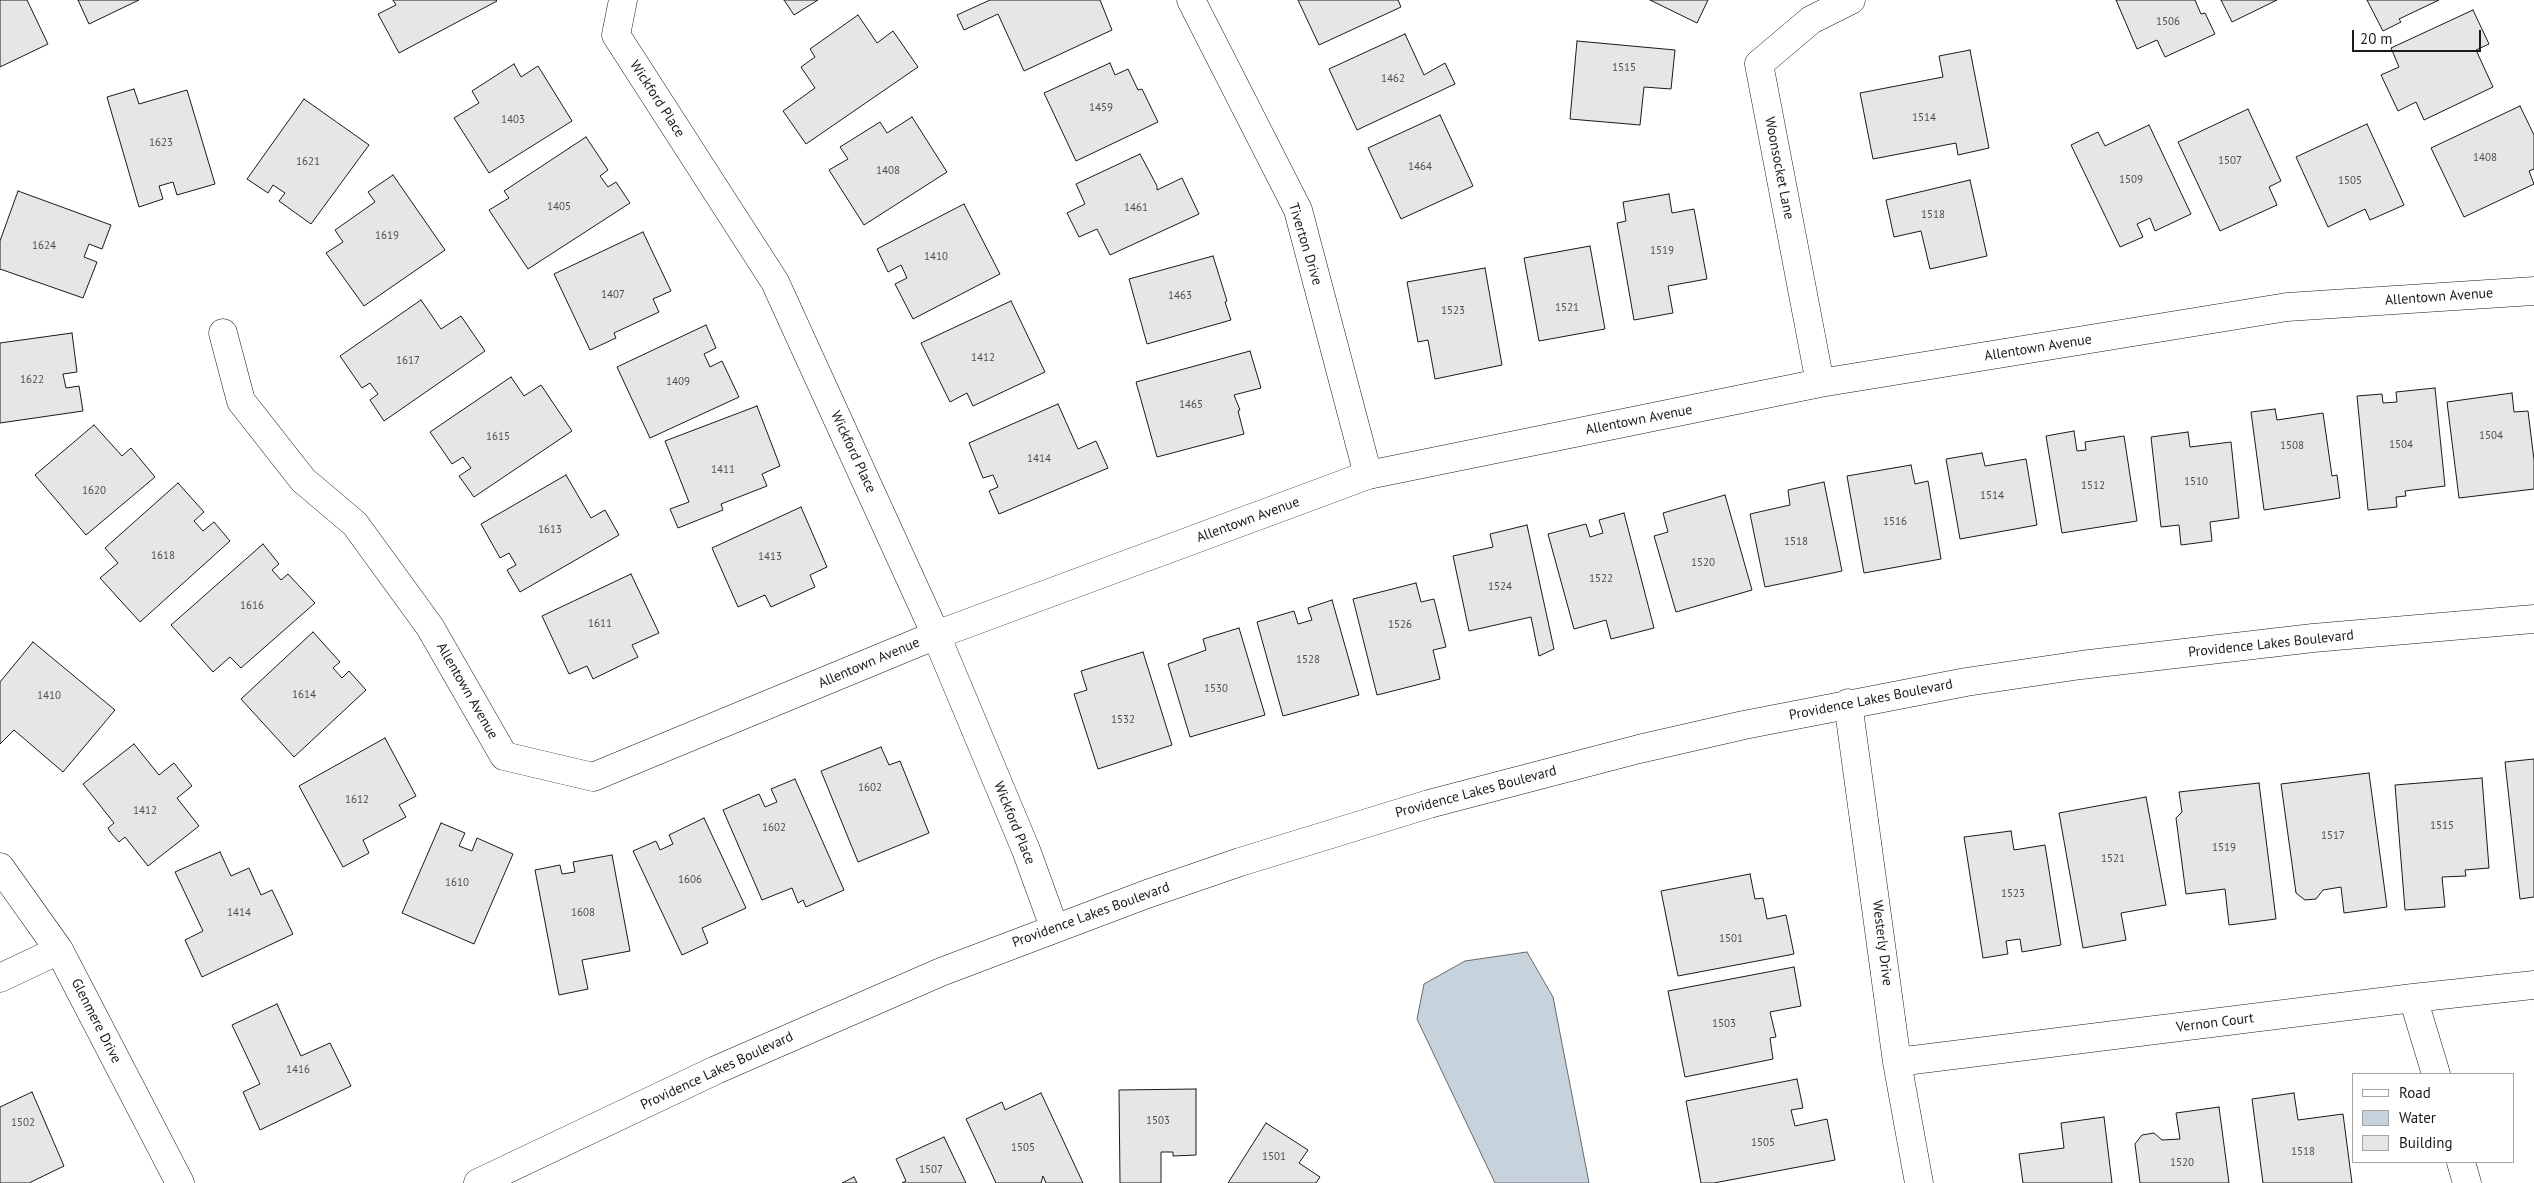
<!DOCTYPE html>
<style>
body{margin:0}
#map{position:relative;width:2534px;height:1183px;overflow:hidden;background:#fff;font-family:"PT Sans",sans-serif}
canvas{display:block}
.legend{position:absolute;left:2352px;top:1073px;width:162px;height:90px;box-sizing:border-box;background:#fff;border:1px solid #a3a3a3;margin:0;padding:6px 9px;list-style:none;font-size:15px;color:#1a1a1a}
.legend li{display:flex;align-items:center;gap:10px;height:25px}
.legend b{width:25px;border:1px solid #a3a3a3}
.scale{position:absolute;left:2352px;top:30px;width:129px;height:22px;box-sizing:border-box;border:2px solid #1a1a1a;border-top:0;padding-left:6px;font-size:15px;line-height:18px;white-space:nowrap;color:#1a1a1a;-webkit-text-stroke:4px #fff;paint-order:stroke}
</style>
<div id="map">
<canvas width="2534" height="1183"></canvas>
<ul class="legend">
<li><b style="height:6px;background:#fff"></b>Road</li>
<li><b style="height:14px;background:#c6d2dc"></b>Water</li>
<li><b style="height:14px;background:#e6e6e6"></b>Building</li>
</ul>
<div class="scale">20 m</div>
</div>
<script>
const ctx = document.querySelector('canvas').getContext('2d');
ctx.lineJoin = 'round';
function fillPath(path, color) {
  ctx.fillStyle = color;
  ctx.fill(path, 'evenodd');
}
function shape(rows) {
  const path = new Path2D();
  for (const r of rows) {
    path.moveTo(r[0], r[1]);
    for (let i = 2; i < r.length; i += 2) path.lineTo(r[i], r[i + 1]);
  }
  return path;
}
function stroke(path, color, width, dash) {
  ctx.strokeStyle = color;
  ctx.lineWidth = width;
  ctx.lineCap = dash ? 'butt' : 'round';
  ctx.setLineDash(dash || []);
  ctx.stroke(path);
}
function drawText(font, color, halo, rows, align = 'center') {
  ctx.font = font + ' "PT Sans",sans-serif';
  ctx.lineWidth = 4;
  ctx.setLineDash([]);
  ctx.textBaseline = 'middle';
  ctx.strokeStyle = halo;
  ctx.fillStyle = color;
  for (const [text, x, y, turn = 0] of rows) {
    ctx.save();
    ctx.translate(x, y);
    ctx.rotate((+turn || 0) * Math.PI / 180);
    ctx.textAlign = isNaN(turn) ? turn : align;
    if (halo) ctx.strokeText(text, 0, 0);
    ctx.fillText(text, 0, 0);
    ctx.restore();
  }
}
const water = shape([
 [1527,952,1553,997,1589,1183,1495,1183,1417,1019,1424,984,1465,961,1527,952]
]);
fillPath(water, '#c6d2dc');
stroke(water, '#6a6a6a', 1);
const building = shape([
 [0,0,27,0,48,44,0,67,0,0],
 [78,0,139,0,89,24,78,0],
 [393,0,496,0,497,1,399,53,378,14,396,5,393,0],
 [784,0,818,0,794,15,784,0],
 [990,0,1100,0,1112,30,1024,71,998,14,964,30,957,15,990,0],
 [1298,0,1398,0,1401,7,1319,45,1298,0],
 [1650,0,1708,0,1697,23,1650,0],
 [2116,0,2195,0,2201,14,2205,13,2215,34,2165,57,2157,40,2137,49,2116,0],
 [2221,0,2277,0,2232,22,2221,0],
 [2367,0,2439,0,2399,19,2401,22,2383,31,2367,0],
 [2473,10,2489,44,2476,50,2493,87,2424,120,2416,102,2398,111,2381,75,2399,67,2391,48,2473,10],
 [858,15,877,43,893,31,918,67,806,144,783,111,815,88,801,67,815,57,810,49,858,15],
 [1405,34,1424,75,1445,63,1455,84,1357,130,1329,69,1405,34],
 [1577,41,1675,50,1671,89,1644,87,1640,125,1570,119,1577,41],
 [1970,50,1989,148,1958,155,1956,143,1873,159,1860,93,1943,77,1939,56,1970,50],
 [1110,63,1115,75,1128,69,1138,90,1142,89,1158,122,1076,161,1044,93,1110,63],
 [514,64,521,77,538,66,572,121,489,173,454,118,479,103,472,91,514,64],
 [134,89,139,104,187,90,215,184,177,195,173,182,159,186,163,199,139,207,107,97,134,89],
 [304,99,369,145,311,224,279,201,285,193,273,185,268,193,247,179,304,99],
 [2520,106,2534,135,2534,169,2529,171,2534,184,2464,217,2431,148,2520,106],
 [2248,109,2281,181,2269,187,2277,205,2220,231,2178,142,2248,109],
 [1440,115,1473,186,1401,219,1368,148,1440,115],
 [912,117,947,172,864,225,829,170,848,159,840,147,880,122,887,133,912,117],
 [2367,124,2404,205,2370,220,2365,209,2328,227,2296,157,2367,124],
 [2149,125,2191,214,2155,231,2150,218,2137,224,2143,237,2120,247,2071,145,2098,132,2105,146,2149,125],
 [586,137,608,170,600,176,608,187,616,182,630,203,528,269,489,210,509,198,504,191,586,137],
 [1140,154,1157,186,1157,190,1182,178,1199,214,1110,255,1097,229,1079,237,1067,213,1085,204,1076,184,1140,154],
 [393,175,445,250,364,306,326,253,343,242,335,230,375,202,368,192,393,175],
 [1970,180,1987,256,1930,269,1921,231,1894,237,1886,200,1970,180],
 [18,191,111,225,102,249,89,244,84,257,97,262,83,298,0,269,0,241,18,191],
 [1669,194,1672,213,1694,209,1707,279,1668,286,1673,313,1634,320,1617,223,1626,221,1623,202,1669,194],
 [964,204,1000,274,913,319,895,284,907,278,901,265,888,272,877,249,964,204],
 [643,232,671,291,653,299,659,312,614,333,616,338,590,350,554,274,643,232],
 [1590,246,1605,329,1539,341,1524,258,1590,246],
 [1213,256,1227,301,1225,302,1231,320,1147,344,1129,279,1213,256],
 [1485,268,1502,365,1435,379,1428,340,1418,342,1407,282,1485,268],
 [421,300,441,329,461,316,485,351,384,421,370,400,378,394,370,383,362,388,340,356,421,300],
 [1011,301,1045,372,973,406,967,393,950,402,921,343,1011,301],
 [706,325,716,348,704,354,710,367,722,361,739,397,650,438,617,367,706,325],
 [72,333,77,372,63,374,66,388,79,386,83,411,0,423,0,343,72,333],
 [1250,351,1261,388,1234,395,1240,410,1238,411,1244,434,1157,457,1136,382,1250,351],
 [511,377,524,396,541,385,572,431,474,497,459,476,471,468,463,457,452,464,430,432,511,377],
 [2435,388,2445,486,2405,491,2406,496,2396,497,2397,507,2368,510,2357,396,2382,394,2383,403,2397,402,2396,392,2435,388],
 [2512,393,2514,412,2528,411,2534,460,2534,489,2459,498,2447,402,2512,393],
 [1058,404,1078,449,1096,441,1108,468,999,514,989,491,998,487,993,475,983,478,969,443,1058,404],
 [757,406,780,466,762,474,767,486,721,504,723,510,678,528,670,509,689,502,665,441,757,406],
 [2275,409,2277,420,2323,413,2332,476,2337,475,2340,498,2264,510,2251,412,2275,409],
 [94,425,122,456,131,448,155,477,86,535,35,475,94,425],
 [2074,431,2077,451,2086,450,2085,442,2124,436,2137,521,2062,533,2046,436,2074,431],
 [2188,432,2190,447,2231,442,2239,518,2210,522,2212,541,2181,545,2179,525,2161,527,2151,437,2188,432],
 [1982,453,1985,466,2026,459,2037,525,1960,539,1946,459,1982,453],
 [1911,465,1915,484,1928,481,1941,559,1864,573,1847,476,1911,465],
 [566,475,591,518,605,510,619,535,520,592,507,570,516,565,509,553,500,558,481,524,566,475],
 [1824,482,1842,571,1765,587,1750,514,1790,505,1788,490,1824,482],
 [178,483,204,512,194,521,203,531,214,522,230,541,140,622,100,578,118,563,105,548,178,483],
 [1725,495,1752,590,1676,612,1654,536,1668,532,1663,513,1725,495],
 [801,507,827,567,810,575,815,587,771,607,765,595,738,607,712,548,801,507],
 [1624,513,1654,628,1611,639,1606,620,1574,629,1548,534,1586,524,1590,537,1603,533,1599,520,1624,513],
 [1527,525,1554,649,1539,656,1531,617,1469,631,1453,556,1493,547,1490,534,1527,525],
 [263,544,279,564,272,570,281,580,288,574,315,603,241,668,230,657,213,672,171,625,263,544],
 [631,574,659,633,632,645,638,657,593,679,587,666,569,674,542,616,631,574],
 [1416,583,1421,602,1434,599,1446,647,1433,650,1440,679,1377,695,1353,599,1416,583],
 [1332,600,1359,695,1283,716,1257,622,1294,611,1298,624,1312,620,1308,608,1332,600],
 [1239,628,1265,715,1190,737,1168,664,1206,650,1203,639,1239,628],
 [313,632,340,662,333,668,342,678,349,671,366,690,294,757,241,699,313,632],
 [33,642,115,710,63,772,14,730,0,744,0,682,33,642],
 [1143,652,1172,745,1098,769,1074,694,1087,690,1081,671,1143,652],
 [385,738,416,796,399,805,406,817,363,840,369,853,343,867,299,786,385,738],
 [134,744,159,775,174,763,192,786,177,798,199,826,148,866,125,837,119,842,111,833,108,828,114,823,83,784,134,744],
 [881,747,889,765,900,761,929,833,858,862,821,771,881,747],
 [2534,759,2534,897,2520,899,2505,762,2534,759],
 [2369,773,2387,907,2344,913,2341,887,2323,890,2316,899,2305,900,2296,893,2281,784,2369,773],
 [2482,778,2489,868,2465,870,2466,876,2442,877,2445,907,2405,910,2395,785,2482,778],
 [795,779,844,890,806,907,803,900,798,903,792,888,762,900,723,810,759,794,765,807,777,802,771,789,795,779],
 [2259,783,2276,919,2229,925,2225,889,2186,894,2176,818,2182,812,2179,792,2259,783],
 [2146,797,2166,905,2121,913,2126,940,2083,948,2059,813,2146,797],
 [704,818,746,908,702,928,708,943,682,955,633,851,656,841,660,850,673,844,669,835,704,818],
 [441,823,465,833,459,846,472,851,477,838,513,854,474,944,402,913,441,823],
 [2011,831,2014,850,2045,845,2061,945,2022,952,2020,939,2006,941,2008,954,1983,958,1964,837,2011,831],
 [220,852,231,876,249,868,261,895,272,890,293,934,202,977,185,940,203,931,175,872,220,852],
 [612,855,630,951,582,960,588,989,559,995,535,870,560,865,562,874,575,872,573,862,612,855],
 [1750,874,1755,899,1763,898,1767,919,1786,915,1794,954,1678,976,1661,891,1750,874],
 [1794,967,1801,1006,1770,1012,1776,1037,1770,1038,1773,1059,1685,1077,1668,991,1794,967],
 [277,1004,301,1056,330,1043,351,1086,260,1130,243,1092,260,1084,232,1025,277,1004],
 [1797,1079,1803,1108,1791,1110,1795,1126,1827,1119,1835,1160,1714,1183,1701,1183,1686,1101,1797,1079],
 [1196,1089,1196,1155,1173,1156,1173,1152,1161,1152,1161,1183,1120,1183,1119,1090,1196,1089],
 [32,1092,64,1166,29,1183,0,1183,0,1107,32,1092],
 [1041,1093,1083,1183,1046,1183,1043,1176,1041,1183,996,1183,966,1119,1002,1102,1005,1110,1041,1093],
 [2294,1093,2298,1120,2343,1114,2352,1183,2263,1183,2252,1099,2294,1093],
 [2219,1107,2229,1183,2140,1183,2135,1144,2142,1135,2154,1133,2162,1140,2180,1139,2176,1113,2219,1107],
 [2104,1117,2112,1183,2023,1183,2019,1154,2064,1148,2061,1123,2104,1117],
 [1266,1123,1308,1150,1299,1163,1320,1177,1316,1183,1228,1183,1266,1123],
 [944,1137,966,1183,902,1183,906,1181,896,1159,944,1137],
 [854,1177,857,1183,842,1183,854,1177]
]);
fillPath(building, '#e6e6e6');
stroke(building, '#1a1a1a', 1);
const minor = shape([
 [623,0,616,35,775,282,936,635,1026,850,1054,927],
 [1191,0,1298,210,1368,475],
 [223,333,241,401,303,480,355,524,430,627,504,756,593,777,936,635,1368,475,1820,383,2287,307,2534,291],
 [1820,383,1759,64,1811,20,1851,0],
 [1848,703,1897,1062,1919,1183],
 [0,867,59,950,180,1183],
 [0,978,59,950],
 [2413,998,2436,1074],
 [1897,1062,2413,998,2534,985],
 [2461,1162,2467,1183],
 [478,1183,716,1070,941,972,1147,894,1240,862,1429,804,1639,749,1744,725,1966,682,2081,665,2313,638,2534,619]
]);
stroke(minor, '#1a1a1a', 29);
stroke(minor, '#fff', 28);
drawText('11px', '#4d4d4d', null, [
 ["1506",2168,22],
 ["1515",1624,68],
 ["1462",1393,79],
 ["1459",1101,108],
 ["1514",1924,118],
 ["1403",513,120],
 ["1623",161,143],
 ["1408",2485,158],
 ["1507",2230,161],
 ["1621",308,162],
 ["1464",1420,167],
 ["1408",888,171],
 ["1509",2131,180],
 ["1505",2350,181],
 ["1405",559,207],
 ["1461",1136,208],
 ["1518",1933,215],
 ["1619",387,236],
 ["1624",44,246],
 ["1519",1662,251],
 ["1410",936,257],
 ["1407",613,295],
 ["1463",1180,296],
 ["1521",1567,308],
 ["1523",1453,311],
 ["1412",983,358],
 ["1617",408,361],
 ["1622",32,380],
 ["1409",678,382],
 ["1465",1191,405],
 ["1504",2491,436],
 ["1615",498,437],
 ["1504",2401,445],
 ["1508",2292,446],
 ["1414",1039,459],
 ["1411",723,470],
 ["1510",2196,482],
 ["1512",2093,486],
 ["1620",94,491],
 ["1514",1992,496],
 ["1516",1895,522],
 ["1613",550,530],
 ["1518",1796,542],
 ["1618",163,556],
 ["1413",770,557],
 ["1520",1703,563],
 ["1522",1601,579],
 ["1524",1500,587],
 ["1616",252,606],
 ["1611",600,624],
 ["1526",1400,625],
 ["1528",1308,660],
 ["1530",1216,689],
 ["1614",304,695],
 ["1410",49,696],
 ["1532",1123,720],
 ["1602",870,788],
 ["1612",357,800],
 ["1412",145,811],
 ["1515",2442,826],
 ["1602",774,828],
 ["1517",2333,836],
 ["1519",2224,848],
 ["1521",2113,859],
 ["1606",690,880],
 ["1610",457,883],
 ["1523",2013,894],
 ["1414",239,913],
 ["1608",583,913],
 ["1501",1731,939],
 ["1503",1724,1024],
 ["1416",298,1070],
 ["1503",1158,1121],
 ["1502",23,1123],
 ["1505",1763,1143],
 ["1505",1023,1148],
 ["1518",2303,1152],
 ["1501",1274,1157],
 ["1520",2182,1163],
 ["1507",931,1170]
]);
drawText('14px', '#1a1a1a', '#fff', [
 ["Wickford Place",657,99,57],
 ["Woonsocket Lane",1779,168,79],
 ["Tiverton Drive",1305,244,73],
 ["Allentown Avenue",2439,297,-4],
 ["Allentown Avenue",2038,348,-9],
 ["Allentown Avenue",1639,420,-11],
 ["Wickford Place",853,452,65],
 ["Allentown Avenue",1248,520,-20],
 ["Providence Lakes Boulevard",2271,644,-6],
 ["Allentown Avenue",869,663,-23],
 ["Allentown Avenue",467,691,60],
 ["Providence Lakes Boulevard",1871,700,-11],
 ["Providence Lakes Boulevard",1476,792,-15],
 ["Wickford Place",1014,823,68],
 ["Providence Lakes Boulevard",1091,915,-20],
 ["Westerly Drive",1882,943,83],
 ["Glenmere Drive",96,1021,63],
 ["Vernon Court",2215,1023,-7],
 ["Providence Lakes Boulevard",717,1071,-25]
]);
</script>
